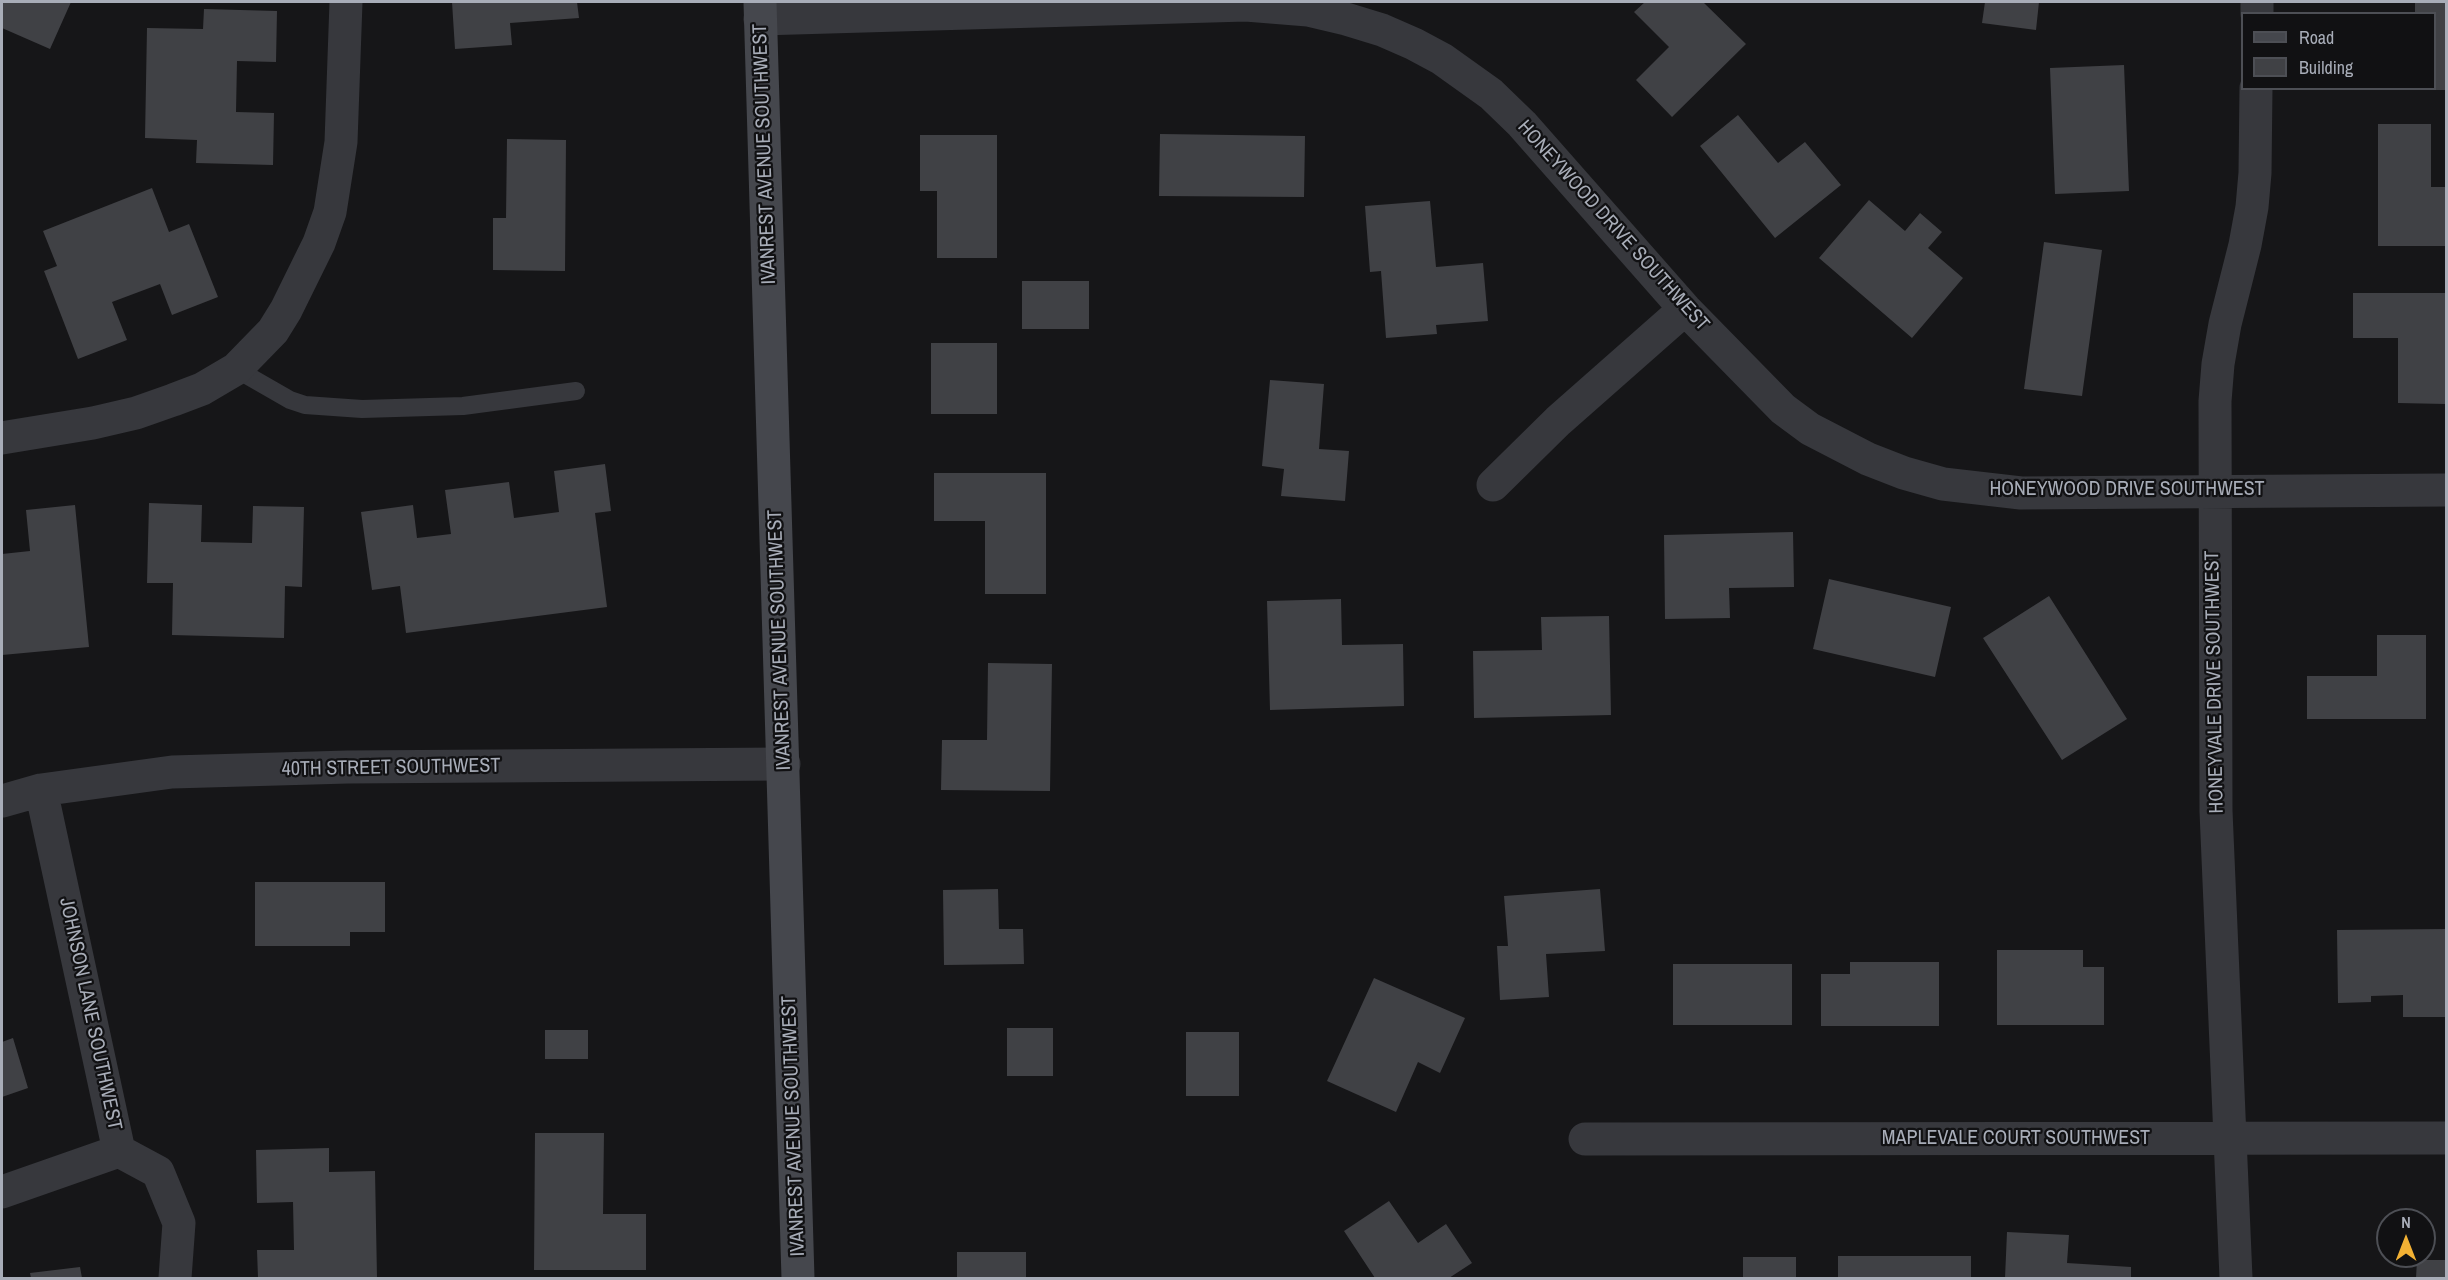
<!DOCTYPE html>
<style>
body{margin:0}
#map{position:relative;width:2448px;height:1280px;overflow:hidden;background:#161618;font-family:"Archivo Narrow",sans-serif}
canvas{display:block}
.frame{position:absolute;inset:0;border:3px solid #a8adb8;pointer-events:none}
.legend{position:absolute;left:2241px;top:12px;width:195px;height:78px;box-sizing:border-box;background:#111113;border:2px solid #4d4f55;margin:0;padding:8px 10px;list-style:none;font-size:18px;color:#a8adb8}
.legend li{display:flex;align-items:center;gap:12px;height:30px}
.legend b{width:30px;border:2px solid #4d4f55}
.north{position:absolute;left:2376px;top:1208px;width:60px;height:60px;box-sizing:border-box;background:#111113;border:2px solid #4d4f55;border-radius:50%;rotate:0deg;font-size:16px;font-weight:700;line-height:24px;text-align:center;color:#a8adb8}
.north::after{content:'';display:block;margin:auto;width:21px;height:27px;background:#f2b134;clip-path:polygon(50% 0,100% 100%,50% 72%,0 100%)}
</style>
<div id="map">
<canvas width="2448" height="1280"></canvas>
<div class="frame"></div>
<ul class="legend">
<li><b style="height:8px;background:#45474d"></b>Road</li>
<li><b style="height:16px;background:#404145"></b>Building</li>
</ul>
<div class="north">N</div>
</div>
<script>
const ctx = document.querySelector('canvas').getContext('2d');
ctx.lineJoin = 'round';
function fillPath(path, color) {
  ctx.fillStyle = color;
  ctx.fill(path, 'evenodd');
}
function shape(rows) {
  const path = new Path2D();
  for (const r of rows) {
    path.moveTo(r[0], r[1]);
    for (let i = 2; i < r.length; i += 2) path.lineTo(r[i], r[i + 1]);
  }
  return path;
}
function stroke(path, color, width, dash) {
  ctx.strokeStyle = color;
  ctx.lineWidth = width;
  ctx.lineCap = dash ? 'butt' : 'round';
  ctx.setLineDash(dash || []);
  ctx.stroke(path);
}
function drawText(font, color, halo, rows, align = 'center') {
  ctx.font = font + ' "Archivo Narrow",sans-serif';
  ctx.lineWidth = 4.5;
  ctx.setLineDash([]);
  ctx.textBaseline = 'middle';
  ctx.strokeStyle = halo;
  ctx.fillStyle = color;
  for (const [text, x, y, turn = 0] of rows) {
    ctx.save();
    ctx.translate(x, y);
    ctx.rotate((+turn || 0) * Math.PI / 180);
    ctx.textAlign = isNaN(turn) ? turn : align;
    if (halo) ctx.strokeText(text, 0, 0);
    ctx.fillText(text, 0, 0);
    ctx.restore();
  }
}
fillPath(shape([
 [2,2,71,2,50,49,2,28],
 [452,2,577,2,579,18,510,23,512,45,455,49],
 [1645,2,1703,2,1746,44,1672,117,1636,80,1669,47,1634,12],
 [1985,2,2039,2,2036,30,1982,23],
 [2415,2,2446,2,2446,90,2434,90,2434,14,2415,14],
 [204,9,277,11,276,62,237,61,236,112,274,113,273,165,196,163,197,140,145,138,147,28,203,29],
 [2124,65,2129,191,2055,194,2050,68],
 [1738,115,1778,163,1805,142,1841,185,1775,238,1700,146],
 [2378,124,2431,124,2431,187,2446,187,2446,246,2378,246],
 [1160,134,1305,136,1304,197,1159,196],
 [920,135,997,135,997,258,937,258,937,191,920,191],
 [507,139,566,140,565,271,493,270,493,218,506,218],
 [152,188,169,232,189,224,218,297,172,315,160,284,112,302,127,340,78,359,44,271,57,266,43,231],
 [1869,200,1905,231,1920,213,1942,232,1928,248,1963,278,1912,338,1819,258],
 [1430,201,1436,267,1483,263,1488,321,1436,325,1437,334,1386,338,1381,271,1370,272,1365,206],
 [2044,242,2102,250,2082,396,2024,389],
 [1022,281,1089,281,1089,329,1022,329],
 [2353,293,2446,293,2446,404,2398,403,2398,338,2353,338],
 [931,343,997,343,997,414,931,414],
 [1270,380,1324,384,1319,449,1349,451,1345,501,1281,496,1284,469,1262,466],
 [605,464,611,511,595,513,607,607,406,633,400,586,372,590,361,512,413,505,417,538,451,534,445,490,509,482,514,518,559,512,554,471],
 [934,473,1046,473,1046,594,985,594,985,521,934,521],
 [149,503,202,505,201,542,252,543,253,506,304,507,302,587,285,586,284,638,172,635,173,583,147,583],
 [75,505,89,647,2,655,2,554,30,551,26,510],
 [1793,532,1794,587,1729,588,1730,618,1665,619,1664,535],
 [1829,579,1951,607,1935,677,1813,649],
 [2049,596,2127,719,2062,760,1983,638],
 [1341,599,1342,645,1403,644,1404,706,1270,710,1267,601],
 [1609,616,1611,715,1474,718,1473,651,1542,650,1541,617],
 [2377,635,2426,635,2426,719,2307,719,2307,676,2377,676],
 [988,663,1052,664,1050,791,941,790,942,740,987,740],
 [255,882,385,882,385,932,350,932,350,946,255,946],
 [998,889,999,929,1023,929,1024,964,944,965,943,890],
 [1600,889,1605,951,1546,954,1549,997,1500,1000,1497,946,1508,946,1504,896],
 [2446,929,2446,1017,2403,1017,2403,995,2371,996,2371,1002,2338,1003,2337,930],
 [1997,950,2083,950,2083,967,2104,967,2104,1025,1997,1025],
 [1850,962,1939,962,1939,1026,1821,1026,1821,974,1850,974],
 [1673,964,1792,964,1792,1025,1673,1025],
 [1374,978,1465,1018,1440,1073,1418,1062,1396,1112,1327,1081],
 [1007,1028,1053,1028,1053,1076,1007,1076],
 [545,1030,588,1030,588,1059,545,1059],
 [1186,1032,1239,1032,1239,1096,1186,1096],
 [13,1038,28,1088,2,1097,2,1042],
 [535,1133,604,1133,603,1214,646,1214,646,1270,534,1270],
 [329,1148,329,1172,375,1171,377,1278,258,1278,257,1250,294,1250,293,1202,257,1203,256,1150],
 [1389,1201,1418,1243,1446,1224,1472,1263,1449,1278,1375,1278,1344,1231],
 [2007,1232,2069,1235,2067,1263,2131,1267,2131,1278,2005,1278],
 [957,1252,1026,1252,1026,1278,957,1278],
 [1838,1256,1971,1256,1971,1278,1838,1278],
 [1743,1257,1796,1257,1796,1278,1743,1278],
 [2417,1260,2446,1260,2446,1278,2416,1278],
 [80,1267,82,1278,31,1278,30,1273]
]), '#404145');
stroke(shape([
 [236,369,290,400,305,405,362,409,463,406,576,391]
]), '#37383d', 18);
stroke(shape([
 [2257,14,2257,2],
 [760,19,1246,5,1308,10,1346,19,1382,30,1414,44,1442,59,1491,94,1522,124,1685,309,1783,409,1810,429,1868,459,1904,473,1943,484,2021,493,2446,490],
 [2,438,93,423,136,413,173,400,202,389,236,369,273,331,286,310,319,243,330,212,341,142,346,2],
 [1493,485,1558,421,1685,309],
 [41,790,119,1151],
 [2,801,41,790,172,772,348,767,784,764],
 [1585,1139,2446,1138],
 [119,1151,158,1172,179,1223,175,1278],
 [2,1192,119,1151],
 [2236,1278,2216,811,2215,401,2218,364,2225,324,2245,245,2252,207,2255,173,2256,88]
]), '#37383d', 33);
stroke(shape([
 [760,2,798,1278]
]), '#45474d', 33);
drawText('20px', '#a8adb8', '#111113', [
 ["IVANREST AVENUE SOUTHWEST",765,154,-92],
 ["HONEYWOOD DRIVE SOUTHWEST",1613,226,48],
 ["HONEYWOOD DRIVE SOUTHWEST",2127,490],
 ["IVANREST AVENUE SOUTHWEST",780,640,-92],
 ["HONEYVALE DRIVE SOUTHWEST",2215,682,-91],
 ["40TH STREET SOUTHWEST",391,768,-1],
 ["JOHNSON LANE SOUTHWEST",90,1014,78],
 ["IVANREST AVENUE SOUTHWEST",794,1126,-92],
 ["MAPLEVALE COURT SOUTHWEST",2016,1139]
]);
</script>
